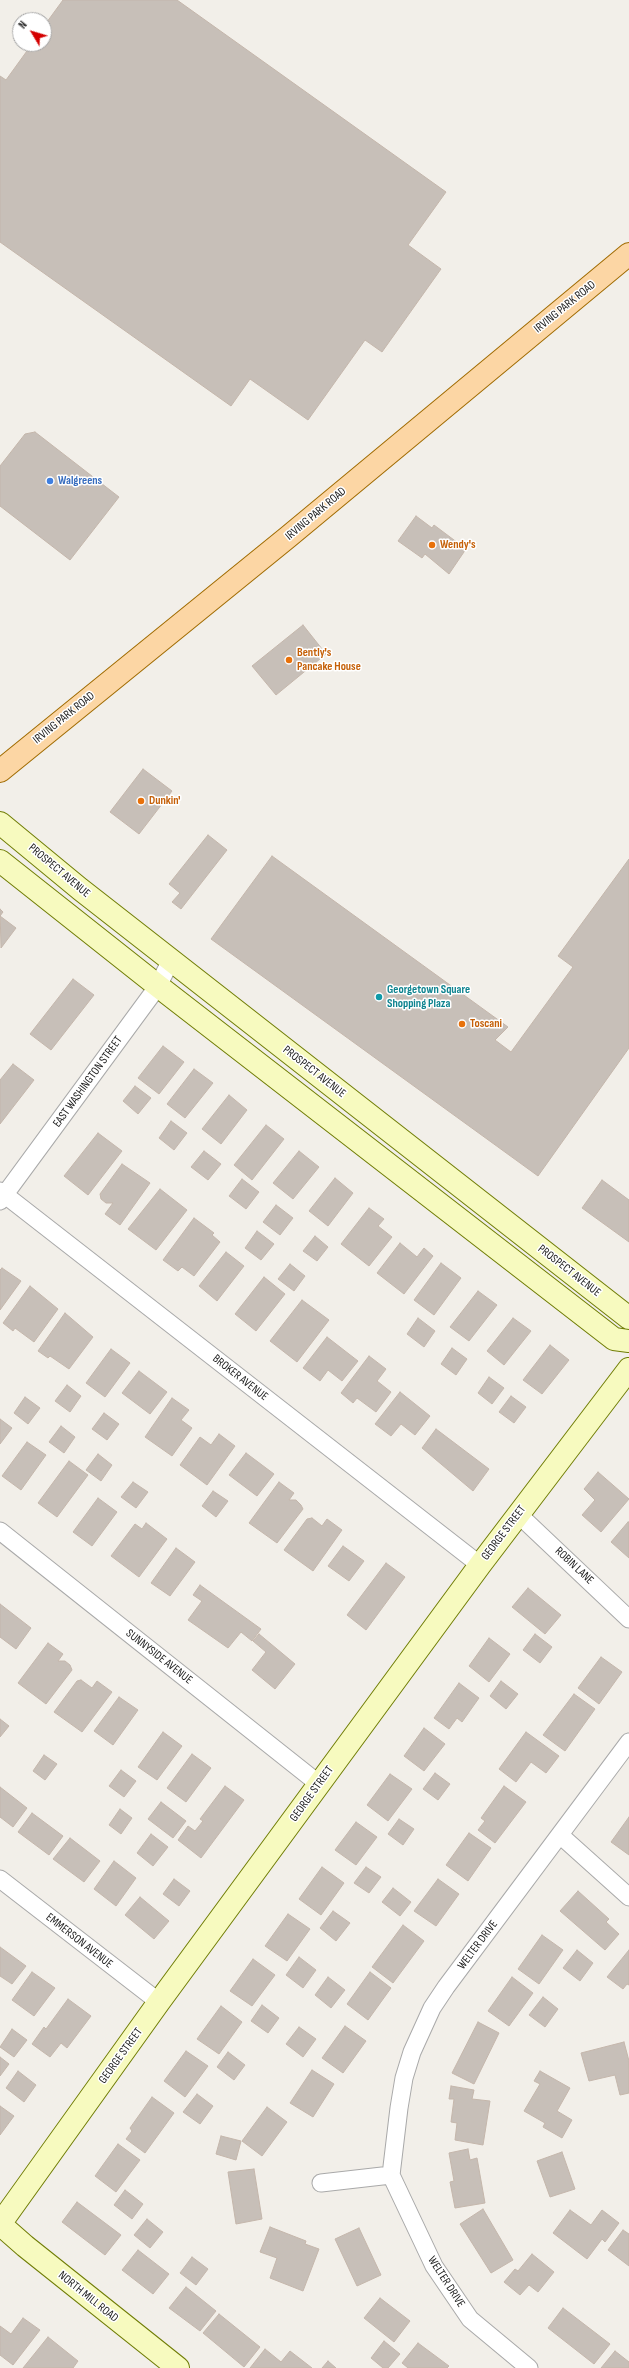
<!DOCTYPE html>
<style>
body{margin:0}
#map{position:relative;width:629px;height:2368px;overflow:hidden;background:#f2efe9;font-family:"Sofia Sans Condensed",sans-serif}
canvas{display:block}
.north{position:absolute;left:12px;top:12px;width:40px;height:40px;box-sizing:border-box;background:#fff;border:1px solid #a7a7a7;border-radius:50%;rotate:308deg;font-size:11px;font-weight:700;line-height:16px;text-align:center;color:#222}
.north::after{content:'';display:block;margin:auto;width:14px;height:18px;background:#d40000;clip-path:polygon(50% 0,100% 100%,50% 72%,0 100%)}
</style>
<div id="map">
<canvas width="629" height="2368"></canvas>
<div class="north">N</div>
</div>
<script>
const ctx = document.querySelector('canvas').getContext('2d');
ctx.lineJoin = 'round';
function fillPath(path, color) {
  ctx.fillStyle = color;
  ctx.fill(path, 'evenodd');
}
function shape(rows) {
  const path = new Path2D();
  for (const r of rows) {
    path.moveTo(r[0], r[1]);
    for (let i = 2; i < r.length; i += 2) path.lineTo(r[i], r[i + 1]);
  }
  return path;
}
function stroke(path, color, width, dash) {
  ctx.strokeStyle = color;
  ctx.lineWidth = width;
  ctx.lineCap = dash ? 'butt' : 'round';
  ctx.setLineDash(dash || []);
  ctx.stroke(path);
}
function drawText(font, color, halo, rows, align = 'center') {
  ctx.font = font + ' "Sofia Sans Condensed",sans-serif';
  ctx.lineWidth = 3;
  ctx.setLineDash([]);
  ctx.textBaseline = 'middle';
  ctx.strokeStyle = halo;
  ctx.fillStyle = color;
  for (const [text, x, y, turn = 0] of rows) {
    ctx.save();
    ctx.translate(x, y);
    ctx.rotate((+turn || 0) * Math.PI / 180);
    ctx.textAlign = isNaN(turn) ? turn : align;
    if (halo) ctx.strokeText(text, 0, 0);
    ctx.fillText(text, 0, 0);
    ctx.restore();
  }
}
const building = shape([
 [63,0,177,0,446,192,408,245,441,269,382,352,365,340,308,420,250,379,231,406,0,242,0,76,6,80,32,44,44,44,44,26,63,0],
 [35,432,119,497,70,560,0,506,0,466,25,434,35,432],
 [416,516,432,528,434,525,466,549,449,574,425,554,422,558,398,541,416,516],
 [303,625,326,654,276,695,252,666,303,625],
 [143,769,172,791,139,834,110,812,143,769],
 [208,835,227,850,181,909,172,902,180,893,169,884,208,835],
 [272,856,508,1027,495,1040,511,1052,573,967,558,956,629,859,629,1048,538,1176,211,939,272,856],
 [0,909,3,912,0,916,16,928,1,948,0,909],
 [73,979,94,995,51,1050,30,1034,73,979],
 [163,1046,184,1062,159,1094,138,1078,163,1046],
 [13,1064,34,1080,0,1124,0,1080,13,1064],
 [194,1069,213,1083,185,1118,167,1104,194,1069],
 [135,1086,151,1098,138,1114,123,1101,135,1086],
 [229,1095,247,1110,221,1144,202,1129,229,1095],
 [171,1121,187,1133,174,1150,159,1138,171,1121],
 [266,1125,284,1139,252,1180,234,1165,266,1125],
 [98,1133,122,1151,88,1195,64,1176,98,1133],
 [204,1151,221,1164,208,1180,191,1167,204,1151],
 [299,1151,319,1167,293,1199,273,1183,299,1151],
 [122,1164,150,1183,120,1225,105,1214,113,1203,106,1203,101,1199,100,1194,122,1164],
 [335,1178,353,1193,328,1226,309,1211,335,1178],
 [242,1179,259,1192,246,1209,229,1196,242,1179],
 [602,1180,629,1200,629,1242,582,1208,602,1180],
 [160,1189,187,1210,156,1250,128,1229,160,1189],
 [276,1205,293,1218,280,1235,263,1222,276,1205],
 [369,1208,384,1219,378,1226,392,1237,369,1266,341,1244,369,1208],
 [194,1218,214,1233,212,1235,220,1242,194,1276,182,1267,178,1271,163,1260,194,1218],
 [257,1231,274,1244,261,1260,245,1248,257,1231],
 [315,1236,328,1247,317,1261,303,1251,315,1236],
 [400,1243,417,1257,424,1248,433,1256,404,1294,377,1273,400,1243],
 [226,1252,244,1266,217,1301,199,1286,226,1252],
 [441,1263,461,1278,434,1315,414,1300,441,1263],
 [290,1264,305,1276,294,1291,278,1279,290,1264],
 [2,1268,21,1281,0,1310,0,1270,2,1268],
 [264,1277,285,1294,256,1331,235,1314,264,1277],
 [30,1286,58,1309,34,1342,15,1328,13,1331,3,1323,30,1286],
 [478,1291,497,1305,469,1341,450,1327,478,1291],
 [302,1300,329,1320,297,1362,270,1341,302,1300],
 [65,1313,93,1337,69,1369,50,1356,48,1358,38,1351,65,1313],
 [418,1318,435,1331,424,1347,407,1334,418,1318],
 [513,1318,531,1331,504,1365,487,1351,513,1318],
 [327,1337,358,1361,342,1381,328,1370,320,1381,303,1368,327,1337],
 [550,1345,569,1360,542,1394,523,1380,550,1345],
 [452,1348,467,1359,456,1375,441,1364,452,1348],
 [111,1349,130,1363,105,1397,86,1383,111,1349],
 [369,1356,386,1369,377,1381,391,1392,376,1412,357,1398,353,1403,341,1393,369,1356],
 [139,1371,167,1392,150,1414,122,1393,139,1371],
 [489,1377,504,1388,492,1404,478,1393,489,1377],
 [67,1385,81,1396,70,1412,55,1401,67,1385],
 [400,1392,430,1416,415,1435,401,1424,391,1436,375,1424,400,1392],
 [511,1396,526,1407,514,1423,499,1412,511,1396],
 [25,1397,40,1408,28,1424,14,1413,25,1397],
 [172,1398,189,1410,181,1420,192,1428,172,1456,145,1437,172,1398],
 [104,1413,119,1424,107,1440,92,1429,104,1413],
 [0,1419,12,1428,0,1444,0,1419],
 [61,1426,75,1437,64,1453,49,1442,61,1426],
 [436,1429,489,1469,473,1491,422,1448,436,1429],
 [219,1434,235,1446,207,1485,180,1465,200,1437,211,1445,219,1434],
 [27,1442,46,1455,21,1490,2,1476,27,1442],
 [246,1453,274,1474,257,1496,229,1475,246,1453],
 [98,1454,112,1465,101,1481,86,1470,98,1454],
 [69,1461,88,1475,57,1517,38,1503,69,1461],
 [598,1472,629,1499,601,1532,582,1515,595,1500,584,1489,598,1472],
 [133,1482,148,1492,136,1508,121,1497,133,1482],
 [279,1482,294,1493,289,1500,296,1500,301,1505,303,1509,277,1543,249,1523,279,1482],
 [213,1491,228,1501,216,1517,202,1506,213,1491],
 [98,1498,117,1512,92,1546,73,1532,98,1498],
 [312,1518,322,1526,327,1519,342,1530,313,1571,284,1550,307,1519,312,1518],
 [628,1522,629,1522,629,1558,611,1542,628,1522],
 [146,1523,167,1539,139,1577,111,1556,135,1524,142,1529,146,1523],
 [343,1546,364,1561,349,1581,328,1566,343,1546],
 [176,1548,195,1562,170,1596,151,1583,176,1548],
 [386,1563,405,1577,366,1630,347,1615,386,1563],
 [200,1585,261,1629,252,1641,241,1632,228,1648,188,1620,202,1601,193,1595,200,1585],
 [528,1588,561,1615,545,1634,512,1607,528,1588],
 [0,1604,31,1628,16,1649,0,1637,0,1604],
 [259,1634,295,1664,275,1689,252,1670,266,1652,253,1641,259,1634],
 [535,1634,552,1647,540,1663,523,1650,535,1634],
 [489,1638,510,1654,489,1682,469,1666,489,1638],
 [48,1643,63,1654,58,1661,65,1661,70,1665,72,1670,46,1704,18,1683,48,1643],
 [601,1657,622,1672,599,1704,578,1688,601,1657],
 [81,1680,92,1688,97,1681,112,1692,82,1732,54,1712,77,1681,81,1680],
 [501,1681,518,1694,506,1709,490,1696,501,1681],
 [459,1683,479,1698,462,1722,457,1718,449,1729,434,1718,459,1683],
 [574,1694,595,1709,565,1751,543,1735,574,1694],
 [119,1697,138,1710,113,1745,94,1731,119,1697],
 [0,1719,9,1726,0,1737,0,1719],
 [424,1728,445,1744,424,1771,404,1756,424,1728],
 [163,1732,182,1746,157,1780,138,1767,163,1732],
 [526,1732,559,1756,546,1773,531,1762,516,1782,499,1769,526,1732],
 [192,1754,211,1768,186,1802,167,1788,192,1754],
 [44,1755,57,1764,45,1780,33,1771,44,1755],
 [121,1770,136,1781,124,1797,109,1786,121,1770],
 [435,1773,450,1784,438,1800,423,1789,435,1773],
 [390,1774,412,1789,388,1821,367,1805,390,1774],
 [225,1786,244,1800,201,1858,178,1840,188,1826,195,1831,203,1821,200,1819,225,1786],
 [504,1786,526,1802,495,1843,478,1830,485,1821,481,1818,504,1786],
 [0,1787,27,1808,13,1827,0,1817,0,1787],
 [161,1802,186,1821,173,1838,148,1819,161,1802],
 [120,1809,132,1818,121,1834,109,1825,120,1809],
 [32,1813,63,1836,49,1855,18,1832,32,1813],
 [629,1817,629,1855,611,1842,629,1817],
 [399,1819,414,1829,403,1845,388,1834,399,1819],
 [356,1822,377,1837,356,1865,335,1850,356,1822],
 [469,1833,491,1848,468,1881,446,1865,469,1833],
 [151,1834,168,1847,153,1866,137,1853,151,1834],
 [70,1838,100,1861,84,1882,53,1859,70,1838],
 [114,1861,136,1878,116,1906,94,1889,114,1861],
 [322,1867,344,1883,321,1915,299,1899,322,1867],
 [366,1867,381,1877,369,1893,354,1883,366,1867],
 [174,1879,190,1891,179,1906,163,1894,174,1879],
 [438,1879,459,1894,436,1926,414,1911,438,1879],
 [393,1888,411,1902,400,1916,382,1902,393,1888],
 [578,1891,609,1919,606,1922,619,1934,605,1950,560,1911,578,1891],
 [140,1897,169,1921,154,1939,125,1915,140,1897],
 [333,1911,350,1923,336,1941,320,1928,333,1911],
 [288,1914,310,1929,287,1961,265,1946,288,1914],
 [403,1925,424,1941,393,1983,372,1967,403,1925],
 [542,1935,563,1950,539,1984,518,1969,542,1935],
 [0,1947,26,1966,12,1984,0,1976,0,1947],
 [577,1950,593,1963,580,1981,563,1968,577,1950],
 [629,1950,629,1985,627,1984,623,1989,607,1977,629,1950],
 [299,1957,316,1970,303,1988,286,1975,299,1957],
 [253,1959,275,1975,252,2006,230,1991,253,1959],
 [32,1972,55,1988,34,2016,12,2000,32,1972],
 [370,1972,391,1988,368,2020,347,2004,370,1972],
 [328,1977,345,1990,331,2008,315,1995,328,1977],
 [512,1977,533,1993,509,2026,488,2011,512,1977],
 [543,1997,558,2009,545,2027,529,2015,543,1997],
 [68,1999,91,2016,67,2048,61,2043,50,2057,32,2044,44,2027,46,2029,68,1999],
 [262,2005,279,2018,268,2033,251,2021,262,2005],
 [221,2006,242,2022,219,2054,197,2039,221,2006],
 [478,2022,499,2033,474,2084,452,2073,478,2022],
 [345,2026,366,2041,343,2073,322,2058,345,2026],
 [299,2027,316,2039,303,2057,286,2044,299,2027],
 [12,2029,27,2040,14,2057,0,2047,12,2029],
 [624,2042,629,2061,629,2093,620,2095,615,2075,589,2081,581,2053,624,2042],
 [186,2051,208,2066,185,2097,164,2081,186,2051],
 [228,2052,245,2065,234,2080,217,2067,228,2052],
 [0,2057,9,2064,0,2076,0,2057],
 [312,2070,334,2084,313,2117,290,2103,312,2070],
 [18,2071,36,2085,24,2102,6,2088,18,2071],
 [540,2071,570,2088,557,2111,572,2120,562,2138,543,2127,545,2123,524,2111,540,2084,534,2081,540,2071],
 [451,2086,474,2090,472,2099,490,2101,483,2145,455,2140,457,2123,451,2122,454,2099,449,2099,451,2086],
 [197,2094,213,2106,200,2124,183,2112,197,2094],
 [152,2097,174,2113,145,2153,126,2139,132,2131,130,2128,152,2097],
 [0,2106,14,2116,0,2135,0,2106],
 [267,2107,287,2122,262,2156,242,2141,267,2107],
 [221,2136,241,2141,236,2160,216,2154,221,2136],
 [118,2144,140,2160,116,2192,95,2176,118,2144],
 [468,2149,470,2160,477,2158,485,2203,455,2208,450,2182,454,2181,449,2153,468,2149],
 [562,2152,575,2189,550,2197,537,2161,562,2152],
 [254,2169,262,2219,236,2224,228,2172,254,2169],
 [125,2190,143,2204,132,2219,114,2205,125,2190],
 [77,2202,121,2235,105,2255,62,2222,77,2202],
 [483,2209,513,2260,491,2273,460,2224,483,2209],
 [570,2210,591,2225,602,2210,619,2223,605,2242,602,2239,587,2259,553,2233,570,2210],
 [147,2219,163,2232,150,2248,134,2235,147,2219],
 [270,2227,306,2241,305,2244,319,2249,303,2291,270,2278,277,2258,260,2252,270,2227],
 [359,2228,381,2275,357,2286,335,2239,359,2228],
 [623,2230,629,2234,629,2266,608,2250,623,2230],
 [138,2250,169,2274,153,2294,122,2270,138,2250],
 [532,2254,554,2272,538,2292,529,2285,520,2295,504,2282,515,2269,518,2271,532,2254],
 [192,2257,208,2269,196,2285,180,2273,192,2257],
 [186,2287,216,2311,200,2331,169,2308,186,2287],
 [380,2298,410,2321,394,2342,364,2318,380,2298],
 [563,2308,610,2344,594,2364,548,2328,563,2308],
 [219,2314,260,2347,244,2367,203,2333,219,2314],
 [23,2318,40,2330,13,2365,0,2355,0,2326,11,2334,23,2318],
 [48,2337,78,2361,73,2368,23,2368,48,2337],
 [384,2341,400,2354,388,2368,383,2368,371,2358,384,2341],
 [418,2343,449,2366,447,2368,408,2368,402,2363,418,2343],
 [265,2349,281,2362,290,2351,312,2368,250,2368,265,2349],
 [615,2351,629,2362,629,2368,601,2368,615,2351],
 [328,2361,336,2368,322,2368,328,2361]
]);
fillPath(building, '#c7bfb8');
stroke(building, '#c4b6ab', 1);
const street = shape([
 [0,1191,480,1565],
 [0,1201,158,986,171,960],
 [518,1514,629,1619],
 [0,1531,319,1784],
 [560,1835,629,1897],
 [0,1879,159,2002],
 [391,2175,399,2108,404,2078,412,2052,432,2008,446,1987,629,1742],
 [321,2183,391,2175,434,2266,470,2319,529,2368]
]);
const secondary = shape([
 [0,823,80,889,629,1318],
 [0,861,158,986,614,1339,629,1341],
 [178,2368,25,2246,0,2224,159,2002,480,1565,629,1369]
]);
const primary = shape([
 [0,771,288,537,629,254]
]);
stroke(street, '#a9a9a9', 19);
stroke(secondary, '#707d05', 24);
stroke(primary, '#a06b00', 24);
stroke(street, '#fff', 17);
stroke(secondary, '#f7fabf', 22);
stroke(primary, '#fcd6a4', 22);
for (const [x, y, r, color] of [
 [50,481,4,"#3f7fe0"],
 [432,545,4,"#e8710a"],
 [289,660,4,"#e8710a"],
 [141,801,4,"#e8710a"],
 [379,997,4,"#0f9aa8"],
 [462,1024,4,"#e8710a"]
]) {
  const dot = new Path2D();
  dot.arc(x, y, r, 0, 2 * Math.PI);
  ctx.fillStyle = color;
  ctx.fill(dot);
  stroke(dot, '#fff', 1.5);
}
drawText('12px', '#222', '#fff', [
 ["IRVING PARK ROAD",565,307,-39],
 ["IRVING PARK ROAD",316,514,-40],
 ["IRVING PARK ROAD",64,718,-39],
 ["PROSPECT AVENUE",59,871,40],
 ["PROSPECT AVENUE",314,1072,38],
 ["EAST WASHINGTON STREET",88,1082,-54],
 ["PROSPECT AVENUE",569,1271,38],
 ["BROKER AVENUE",240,1378,38],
 ["GEORGE STREET",504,1533,-53],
 ["ROBIN LANE",574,1566,43],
 ["SUNNYSIDE AVENUE",159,1657,38],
 ["GEORGE STREET",312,1794,-54],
 ["EMMERSON AVENUE",79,1941,38],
 ["WELTER DRIVE",478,1945,-53],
 ["GEORGE STREET",121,2056,-54],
 ["WELTER DRIVE",446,2282,57],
 ["NORTH MILL ROAD",88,2297,39]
]);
drawText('bold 12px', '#366cbe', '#fff', [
 ["Walgreens",58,481]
], 'left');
drawText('bold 12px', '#c56008', '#fff', [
 ["Wendy's",440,545],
 ["Bently's",297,653],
 ["Pancake House",297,667],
 ["Dunkin'",149,801],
 ["Toscani",470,1024]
], 'left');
drawText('bold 12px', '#0d838f', '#fff', [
 ["Georgetown Square",387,990],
 ["Shopping Plaza",387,1004]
], 'left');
</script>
